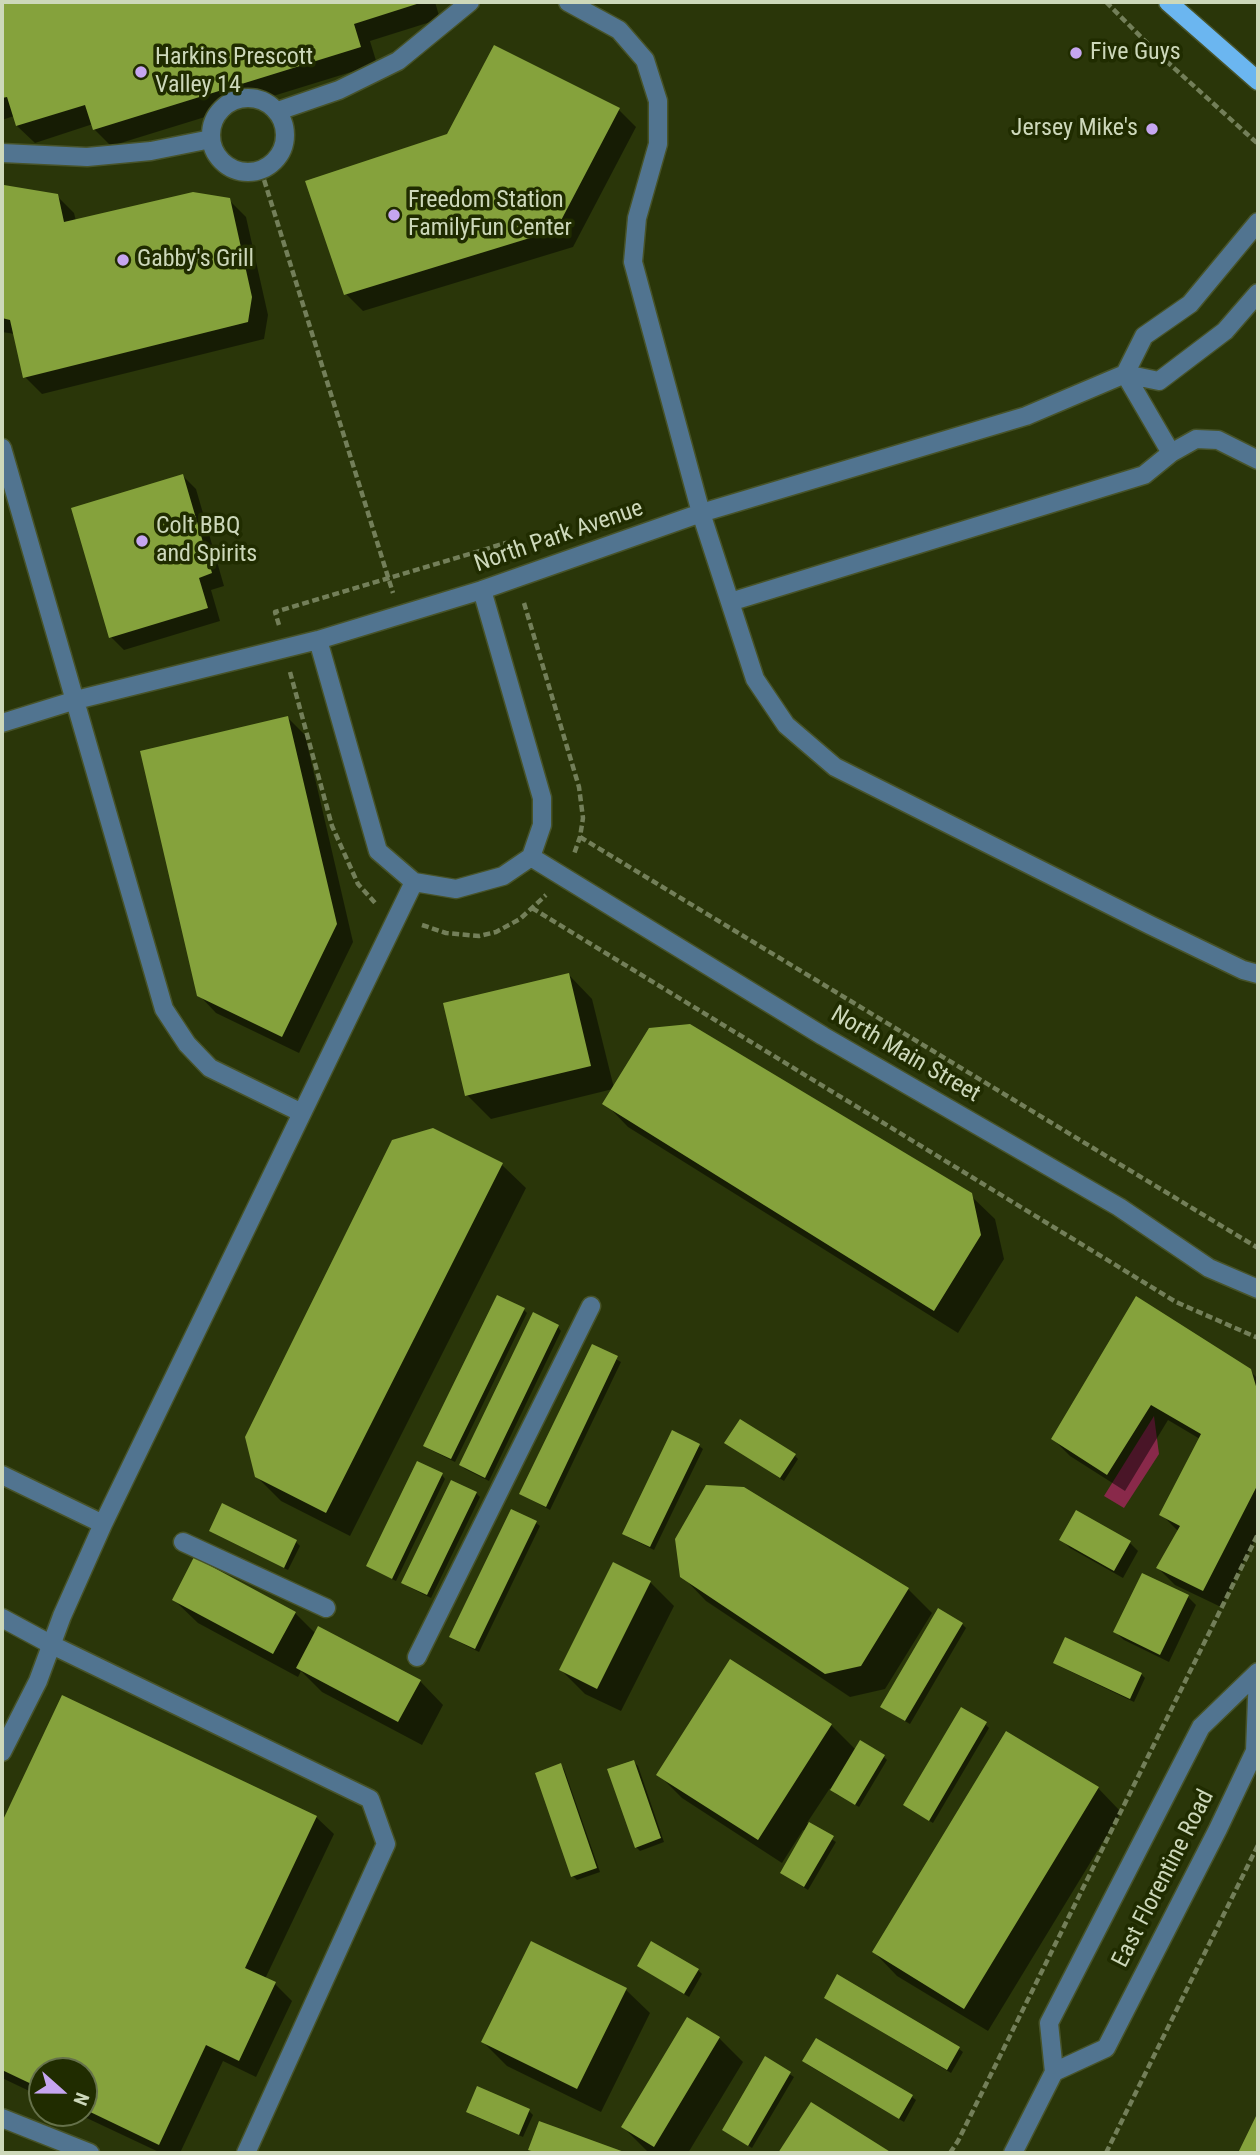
<!DOCTYPE html>
<style>
body{margin:0}
#map{position:relative;width:1260px;height:2155px;overflow:hidden;background:#2a3609;font-family:"Roboto Condensed",sans-serif}
canvas{display:block}
.frame{position:absolute;inset:0;border:4px solid #cdd8ba;pointer-events:none}
.north{position:absolute;left:28px;top:2057px;width:70px;height:70px;box-sizing:border-box;background:#202c00;border:2px solid #65714a;border-radius:50%;rotate:111deg;font-size:19px;font-weight:700;line-height:28px;text-align:center;color:#cdd8ba}
.north::after{content:'';display:block;margin:auto;width:24px;height:32px;background:#c6a6f0;clip-path:polygon(50% 0,100% 100%,50% 72%,0 100%)}
</style>
<div id="map">
<canvas width="1260" height="2155"></canvas>
<div class="frame"></div>
<div class="north">N</div>
</div>
<script>
const ctx = document.querySelector('canvas').getContext('2d');
ctx.lineJoin = 'round';
function fillPath(path, color) {
  ctx.fillStyle = color;
  ctx.fill(path, 'evenodd');
}
function shape(rows) {
  const path = new Path2D();
  for (const r of rows) {
    if (r.length === 3) {
      path.moveTo(r[0] + r[2], r[1]);
      path.arc(r[0], r[1], r[2], 0, 2 * Math.PI);
      continue;
    }
    path.moveTo(r[0], r[1]);
    for (let i = 2; i < r.length; i += 2) path.lineTo(r[i], r[i + 1]);
  }
  return path;
}
function stroke(path, color, width, dash) {
  ctx.strokeStyle = color;
  ctx.lineWidth = width;
  ctx.lineCap = dash ? 'butt' : 'round';
  ctx.setLineDash(dash || []);
  ctx.stroke(path);
}
function drawText(font, color, halo, rows, align = 'center') {
  ctx.font = font + ' "Roboto Condensed",sans-serif';
  ctx.lineWidth = 7;
  ctx.setLineDash([]);
  ctx.textBaseline = 'middle';
  ctx.strokeStyle = halo;
  ctx.fillStyle = color;
  for (const [text, x, y, turn = 0] of rows) {
    ctx.save();
    ctx.translate(x, y);
    ctx.rotate((+turn || 0) * Math.PI / 180);
    ctx.textAlign = isNaN(turn) ? turn : align;
    if (halo) ctx.strokeText(text, 0, 0);
    ctx.fillText(text, 0, 0);
    ctx.restore();
  }
}
fillPath(shape([
 [1154,1416,1159,1454,1124,1508,1104,1496]
]), '#89294a');
fillPath(shape([
 [2,2,435,2,440,19,370,41,377,64,111,146,94,129,93,124,35,143,17,126,14,116,2,120],
 [619,110,636,127,573,247,363,311,346,294],
 [2,187,57,196,74,213,76,221,229,200,246,217,268,315,264,339,42,394,25,377,15,334,2,332],
 [183,476,196,489,224,586,211,590,220,621,124,650,111,637],
 [288,718,305,735,353,942,299,1053,216,1013,199,995],
 [569,975,592,999,614,1088,970,1195,995,1219,1004,1259,958,1333,628,1127,605,1103,613,1089,491,1119,467,1095],
 [433,1130,502,1165,526,1188,350,1536,281,1501,256,1476],
 [1136,1299,1250,1371,1258,1379,1258,1534,1221,1607,1175,1585,1158,1568,1179,1532,1161,1514,1200,1439,1168,1420,1125,1491,1070,1456,1053,1439],
 [523,1309,527,1313,455,1462,429,1449,426,1445],
 [558,1327,561,1331,489,1481,465,1469,461,1465],
 [593,1346,621,1362,550,1510,521,1494],
 [726,1443,794,1455,798,1459,784,1481],
 [699,1446,703,1449,654,1550,628,1537,624,1534],
 [442,1475,445,1479,396,1581,372,1569,368,1565],
 [476,1493,480,1497,431,1598,407,1586,403,1582],
 [536,1523,540,1526,479,1652,455,1640,451,1636],
 [211,1530,296,1542,300,1546,288,1570,215,1534],
 [1061,1539,1130,1543,1138,1551,1123,1578,1070,1548],
 [682,1576,908,1589,932,1613,885,1689,850,1697,706,1601],
 [650,1582,674,1606,621,1711,585,1694,561,1670],
 [1188,1597,1196,1605,1169,1662,1124,1640,1115,1632],
 [174,1600,295,1613,316,1634,420,1681,443,1705,422,1745,322,1692,301,1671,298,1677,198,1623],
 [962,1624,966,1628,910,1724,886,1710],
 [1055,1662,1141,1674,1145,1678,1134,1702,1059,1666],
 [63,1697,316,1817,334,1834,265,1979,275,1984,292,2001,256,2077,223,2061,180,2153,161,2153,76,2113,84,2113,84,2071,42,2071,42,2097,2,2078,2,1826],
 [985,1724,989,1728,933,1823,909,1809],
 [831,1725,856,1750,883,1756,887,1760,859,1807,836,1794,830,1788,807,1823,836,1842,808,1890,786,1876,806,1831,803,1830,782,1863,682,1798,658,1774],
 [634,1762,638,1766,664,1842,640,1851,636,1847],
 [560,1765,564,1769,600,1872,577,1880,573,1876,537,1774],
 [1098,1788,1121,1812,988,2031,897,1976,874,1952],
 [643,1969,698,1970,702,1974,689,1997],
 [838,1977,959,2049,963,2052,951,2073,830,2001],
 [626,1990,650,2013,601,2112,507,2066,483,2042],
 [719,2038,743,2062,688,2153,652,2153,647,2151,623,2127],
 [816,2040,912,2097,916,2100,904,2122,808,2065,804,2061],
 [766,2059,794,2077,752,2148,724,2130],
 [478,2088,529,2111,533,2115,523,2137,472,2115,468,2111],
 [812,2104,889,2153,781,2153],
 [540,2123,623,2153,534,2153,530,2149]
]), '#0007');
fillPath(shape([
 [2,2,423,2,354,24,361,47,93,130,85,105,16,126,7,97,2,98],
 [494,45,620,108,556,230,344,295,305,181,447,134],
 [4,185,58,194,64,222,193,192,230,198,252,297,248,322,23,378,10,320,2,318,2,186],
 [183,474,212,573,199,578,208,608,109,638,71,508],
 [288,716,337,924,282,1037,197,996,140,751],
 [569,973,591,1066,465,1096,443,1003],
 [690,1024,972,1193,981,1235,934,1311,602,1104,649,1028],
 [433,1128,503,1163,326,1513,255,1477,245,1437,392,1140],
 [497,1295,525,1308,451,1459,423,1446],
 [1136,1296,1251,1369,1258,1393,1258,1484,1203,1591,1156,1568,1180,1526,1159,1515,1201,1434,1151,1405,1107,1475,1051,1439],
 [533,1312,559,1325,485,1478,459,1465],
 [592,1344,618,1356,546,1507,519,1494],
 [740,1419,796,1454,780,1478,724,1443],
 [672,1430,700,1444,650,1547,622,1534],
 [417,1461,443,1473,392,1579,366,1566],
 [451,1480,477,1492,427,1595,401,1583],
 [706,1485,744,1487,909,1588,861,1666,825,1674,680,1577,675,1539],
 [222,1503,297,1540,284,1568,209,1531],
 [511,1509,537,1521,475,1649,449,1637],
 [1076,1510,1131,1541,1114,1571,1059,1540],
 [194,1557,296,1612,273,1654,172,1600],
 [613,1562,651,1581,597,1689,559,1670],
 [1142,1573,1189,1595,1160,1655,1113,1632],
 [938,1608,963,1623,905,1721,880,1707],
 [318,1626,421,1680,398,1722,296,1668],
 [1065,1637,1142,1673,1130,1699,1053,1663],
 [730,1659,832,1724,758,1840,656,1775],
 [62,1695,317,1816,245,1968,276,1982,239,2061,206,2045,159,2145,84,2109,84,2071,42,2071,42,2089,2,2070,2,1822],
 [961,1707,987,1722,929,1821,903,1805],
 [1006,1731,1099,1787,964,2009,872,1952],
 [860,1740,885,1755,855,1805,830,1790],
 [634,1760,661,1838,635,1848,607,1769],
 [561,1763,597,1868,571,1877,535,1773],
 [809,1822,834,1836,804,1887,780,1873],
 [531,1941,627,1988,577,2089,481,2042],
 [651,1941,699,1969,684,1994,637,1966],
 [837,1974,960,2047,947,2070,824,1998],
 [687,2017,720,2037,654,2147,621,2127],
 [816,2038,913,2095,899,2119,802,2061],
 [765,2056,791,2072,748,2146,722,2130],
 [477,2086,530,2109,519,2135,466,2112],
 [811,2102,892,2153,778,2153],
 [1258,2112,1258,2153,1238,2153],
 [539,2121,627,2153,538,2153,528,2150]
]), '#85a23c');
const minor = shape([
 [568,2,619,30,645,60,658,101,658,144,637,218,633,262,701,513,755,679,786,725,835,767,1150,925,1243,970,1258,974],
 [248,135,37],
 [278,111,339,90,398,61,470,2],
 [2,153,87,157,151,151,211,139],
 [1125,374,1144,336,1190,304,1258,222],
 [1125,374,1159,381,1225,331,1258,293],
 [1125,374,1171,453],
 [2,448,164,1009,187,1044,210,1068,302,1113],
 [730,602,1144,475,1171,453,1196,439,1218,440,1258,460],
 [318,640,378,851,414,882,456,889,503,876,531,857,542,825,542,798,482,590],
 [2,723,76,700,318,640,482,590,701,513,1026,416,1125,374],
 [531,857,823,1036,1119,1207,1209,1268,1258,1289],
 [2,1475,103,1524],
 [183,1542,326,1608],
 [2,1618,52,1645,370,1799,386,1844,246,2153],
 [417,1657,591,1306],
 [2,1752,38,1681,62,1616,103,1524,414,882],
 [1054,2072,1106,2048,1218,1829,1255,1751,1258,1673],
 [2,2118,90,2153],
 [1013,2153,1054,2072,1049,2023,1201,1727,1258,1672]
]);
const major = shape([
 [1168,2,1258,81]
]);
stroke(minor, '#475329', 21);
stroke(major, '#475329', 21);
stroke(shape([
 [1106,2,1153,49,1258,144],
 [261,170,393,593],
 [524,603,579,787,583,818,580,837,574,854],
 [279,625,275,612,389,578,506,543,510,556],
 [290,672,332,826,358,884,376,904],
 [580,837,1258,1248],
 [532,908,1176,1302,1258,1338],
 [422,925,446,933,479,936,496,932,520,919,546,895],
 [950,2153,958,2141,1258,1534],
 [1106,2153,1258,1845]
]), '#737f59', 4.5, [7, 3.5]);
stroke(minor, '#517490', 18);
stroke(major, '#6bb6f0', 18);
for (const [x, y, r, color] of [
 [1076,53,7,"#c6a6f0"],
 [141,72,7,"#c6a6f0"],
 [1152,129,7,"#c6a6f0"],
 [394,215,7,"#c6a6f0"],
 [123,260,7,"#c6a6f0"],
 [142,541,7,"#c6a6f0"]
]) {
  const dot = new Path2D();
  dot.arc(x, y, r, 0, 2 * Math.PI);
  ctx.fillStyle = color;
  ctx.fill(dot);
  stroke(dot, '#202c00', 2.5);
}
drawText('24px', '#cdd8ba', '#202c00', [
 ["Five Guys",1090,53],
 ["Harkins Prescott",155,58],
 ["Valley 14",155,86],
 ["Jersey Mike's",1138,129,"right"],
 ["Freedom Station",408,201],
 ["FamilyFun Center",408,229],
 ["Gabby's Grill",137,260],
 ["Colt BBQ",156,527],
 ["and Spirits",156,555]
], 'left');
drawText('24px', '#cdd8ba', '#202c00', [
 ["North Park Avenue",559,537,-19],
 ["North Main Street",905,1055,30],
 ["East Florentine Road",1164,1879,-63]
]);
</script>
